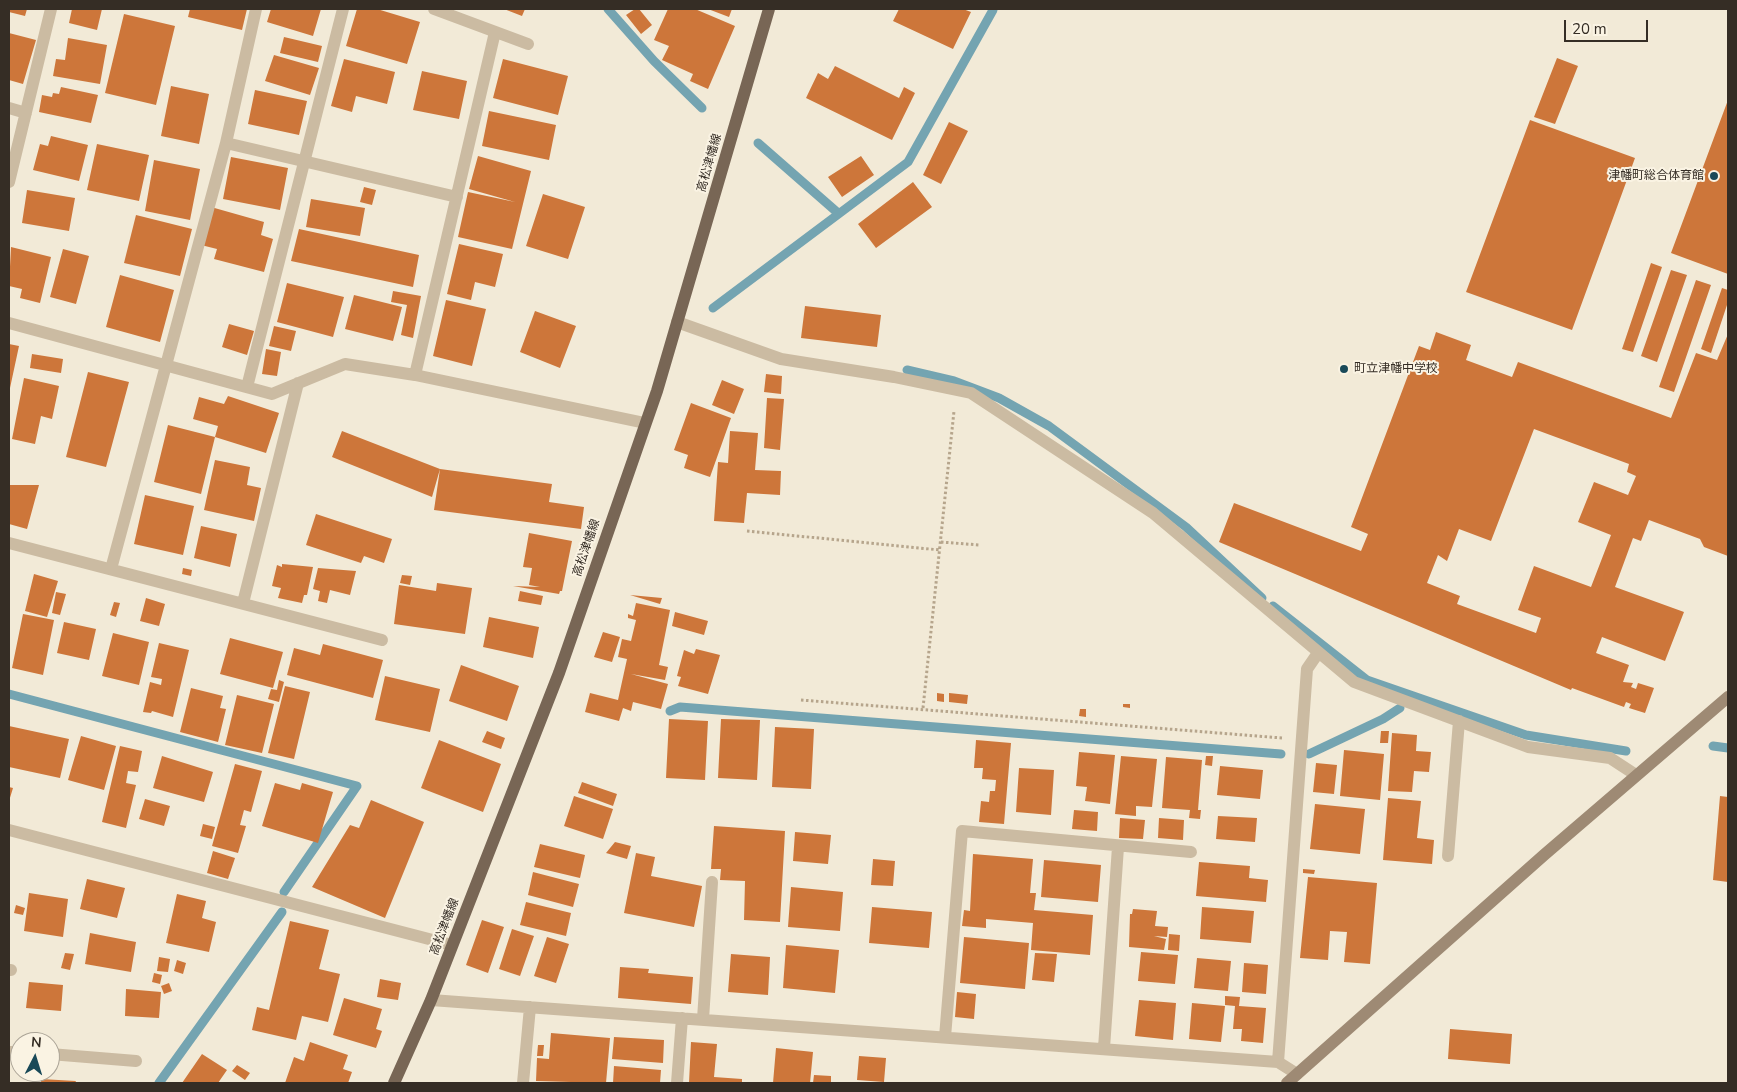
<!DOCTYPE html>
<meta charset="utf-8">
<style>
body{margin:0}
#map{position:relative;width:1737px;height:1092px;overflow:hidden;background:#f2ead7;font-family:"Nunito Sans",sans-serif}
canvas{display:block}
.frame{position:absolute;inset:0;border:10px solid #352d25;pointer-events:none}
.north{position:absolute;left:10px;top:1032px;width:50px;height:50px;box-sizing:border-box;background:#faf3e3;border:1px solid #aba497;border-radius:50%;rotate:5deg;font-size:14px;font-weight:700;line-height:20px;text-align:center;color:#352d25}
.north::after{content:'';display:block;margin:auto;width:18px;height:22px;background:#194958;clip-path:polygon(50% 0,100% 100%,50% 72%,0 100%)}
.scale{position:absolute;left:1564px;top:20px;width:84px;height:22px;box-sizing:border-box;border:2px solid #352d25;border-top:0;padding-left:6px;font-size:15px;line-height:18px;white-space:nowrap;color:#352d25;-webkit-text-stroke:4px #faf3e3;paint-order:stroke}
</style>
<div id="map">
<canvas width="1737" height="1092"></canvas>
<div class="frame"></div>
<div class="north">N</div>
<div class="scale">20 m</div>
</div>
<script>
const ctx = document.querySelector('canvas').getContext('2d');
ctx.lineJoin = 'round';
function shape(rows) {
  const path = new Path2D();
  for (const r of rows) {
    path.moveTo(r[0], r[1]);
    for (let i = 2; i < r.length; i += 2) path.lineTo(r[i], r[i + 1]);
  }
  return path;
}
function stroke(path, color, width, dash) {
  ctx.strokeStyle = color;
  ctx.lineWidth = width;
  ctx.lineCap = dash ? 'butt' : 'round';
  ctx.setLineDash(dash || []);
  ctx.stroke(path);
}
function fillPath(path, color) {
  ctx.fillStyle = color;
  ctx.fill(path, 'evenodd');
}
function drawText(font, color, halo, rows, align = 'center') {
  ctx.font = font + ' "Nunito Sans","Noto Sans JP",sans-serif';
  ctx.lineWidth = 4;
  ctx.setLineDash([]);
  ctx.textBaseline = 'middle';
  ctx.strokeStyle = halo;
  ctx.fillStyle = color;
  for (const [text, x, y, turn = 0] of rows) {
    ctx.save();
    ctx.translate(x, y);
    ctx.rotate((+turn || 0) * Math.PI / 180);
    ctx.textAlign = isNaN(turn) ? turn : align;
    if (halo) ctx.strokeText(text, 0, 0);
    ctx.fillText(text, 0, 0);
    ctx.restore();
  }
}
stroke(shape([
 [608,9,654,61,702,108],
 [758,143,838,213],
 [713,308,908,162,993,10],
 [907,370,954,381,999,398,1049,426,1186,527,1262,598],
 [1273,606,1367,680,1526,735,1626,751],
 [9,694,357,786,284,892],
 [670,711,680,707,1281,754],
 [1713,746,1728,748],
 [1309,754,1383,719,1400,708],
 [159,1083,282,912]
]), '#74a4b1', 9);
fillPath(shape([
 [9,9,27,9,25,16,9,12],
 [72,9,102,9,97,30,69,23],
 [190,9,247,9,242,30,188,17],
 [271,9,321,9,313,36,267,22],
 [357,9,377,9,420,22,407,64,346,46],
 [504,9,525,9,522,16],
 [635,9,639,9,652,25,641,34,626,15],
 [668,9,695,9,735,26,708,89,690,81,693,74,662,60,669,46,654,40],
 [708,9,732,9,729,17],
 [899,9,963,9,971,12,953,49,893,21],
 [124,14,175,26,156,105,105,93],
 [9,33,36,40,23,84,9,80],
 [284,37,322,46,318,62,280,53],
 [68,38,107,45,100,84,53,76,56,59,65,60],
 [274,55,319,68,310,95,265,81],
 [1557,58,1578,66,1555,124,1534,117],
 [344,59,395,72,387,104,356,96,352,112,331,106],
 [503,59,568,76,558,115,493,98],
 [835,66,899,98,904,87,915,93,892,140,806,98,818,73,828,79],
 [422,71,467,81,459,119,413,110],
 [171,86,209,94,199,144,161,136],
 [61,87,98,95,91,123,39,112,42,95,52,97,53,93,59,94],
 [255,90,307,101,299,135,248,124],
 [1728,100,1728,274,1671,253],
 [489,111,556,125,549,160,482,146],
 [1530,120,1635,158,1572,330,1466,292],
 [949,122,968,131,941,184,923,175],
 [51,136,88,145,79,181,33,170,40,144,48,146],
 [97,144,149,155,139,201,87,190],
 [478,156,531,171,512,249,458,237,468,192,515,202,469,189],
 [861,156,874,175,842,197,828,177],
 [231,157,288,168,280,210,223,199],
 [154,160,200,169,190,220,145,211],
 [913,182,932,207,876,248,858,224],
 [364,187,376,190,372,205,360,202],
 [27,190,75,198,69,231,22,223],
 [543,194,585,207,568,259,526,246],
 [311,199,365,208,360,236,306,227],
 [211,207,264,222,261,235,273,239,264,272,214,259,217,249,201,245],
 [136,215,192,229,180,276,124,263],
 [299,229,419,255,413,287,291,261],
 [459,244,503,254,495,287,475,282,471,300,447,294],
 [11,247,51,257,40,303,20,298,22,289,9,286],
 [63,249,89,256,76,304,50,297],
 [1651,263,1662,267,1633,352,1622,349],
 [1671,270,1687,275,1657,362,1641,356],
 [120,275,174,290,160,342,106,327],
 [1696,280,1711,285,1674,392,1659,387],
 [287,283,344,297,333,337,277,322],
 [1722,288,1728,290,1728,302,1711,353,1701,349],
 [393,291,421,296,413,338,401,335,407,305,391,302],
 [354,295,402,307,393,341,345,329],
 [446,300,486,309,472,366,433,356],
 [805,306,881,315,877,347,801,338],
 [535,311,576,326,560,368,520,352],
 [229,324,254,331,247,355,222,347],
 [274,326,296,331,291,351,269,346],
 [1436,332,1471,345,1466,360,1512,377,1518,362,1671,418,1696,353,1717,360,1728,334,1728,556,1704,547,1700,539,1649,520,1641,541,1633,538,1615,587,1684,612,1665,661,1602,637,1596,653,1629,665,1623,682,1633,683,1631,687,1636,689,1638,683,1654,688,1645,713,1629,708,1631,704,1626,702,1624,707,1572,688,1571,690,1219,542,1234,503,1361,551,1368,534,1351,527,1419,346,1430,350],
 [1534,429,1629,464,1627,472,1636,476,1628,495,1594,482,1578,522,1611,535,1591,587,1534,566,1518,610,1541,618,1536,633,1457,604,1460,596,1427,583,1438,555,1447,561,1459,529,1491,541],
 [9,344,19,346,10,388,9,388],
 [266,349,281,352,277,376,262,374],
 [32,354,63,359,61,373,30,368],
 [88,372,129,382,106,467,66,457],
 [766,374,782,376,781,394,764,392],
 [24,378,59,386,52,419,41,416,35,444,12,439],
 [722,380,744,389,734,414,712,405],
 [228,396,279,413,266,453,215,437,218,426,193,419,199,397,224,404],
 [767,398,784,399,780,450,764,448],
 [691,403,731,418,710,477,684,468,688,455,674,450],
 [168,425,215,437,201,494,154,482],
 [342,431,440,469,552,484,549,502,584,507,581,529,434,510,440,469,432,497,332,457],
 [730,431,758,433,755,470,781,471,780,495,747,493,744,523,714,521,718,462,728,463],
 [215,460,250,467,247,485,261,488,254,521,204,510],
 [9,485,39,485,27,529,9,524],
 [145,495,194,506,183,555,134,544],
 [316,514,392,539,384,563,364,556,361,563,306,545],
 [201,526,237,534,230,567,194,558],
 [529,533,572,541,562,591,560,591,559,594,513,586,540,587,529,585,532,568,523,567],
 [282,564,313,567,307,595,304,595,302,603,278,598,281,588,272,586,277,565,282,567],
 [183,568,192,570,191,576,182,574],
 [318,568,356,571,350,595,330,590,327,603,318,601,320,591,313,589],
 [34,574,58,581,47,617,25,611],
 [402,575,412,576,410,585,400,583],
 [437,583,472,588,465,634,394,624,399,585,436,591],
 [520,591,543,596,541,605,518,601],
 [56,592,66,594,60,615,52,613],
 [630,595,662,598,660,604],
 [146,598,165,604,159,626,140,621],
 [114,602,120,603,116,617,110,615],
 [636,603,670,610,659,665,668,667,665,680,631,674,668,684,661,709,633,702,631,711,623,708,619,721,585,712,590,693,618,700,627,659,618,657,622,639,631,641,636,620,628,618,628,614,633,616],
 [675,612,708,621,704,635,672,626],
 [23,614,54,620,43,675,12,668],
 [489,617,539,627,533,658,483,647],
 [64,622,96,629,89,660,57,653],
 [603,632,620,637,612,662,594,657],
 [113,633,149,642,139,685,102,676],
 [230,638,283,652,273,688,220,674],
 [159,643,189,650,173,717,152,711,151,713,143,712,150,682,161,685,162,679,151,677],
 [323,644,383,660,373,698,287,675,294,648,320,655],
 [696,649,720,655,708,694,678,686,681,677,677,676,684,650,694,654],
 [461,665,519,686,507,721,449,701],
 [385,676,440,689,430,732,375,720],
 [279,680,284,682,279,702,268,699,271,689,277,690],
 [285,686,310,692,294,759,268,753],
 [191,688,223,696,220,708,226,709,218,742,180,732],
 [937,693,944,694,944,702,937,701],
 [949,693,968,695,967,704,949,702],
 [237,695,274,704,262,753,225,745],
 [1123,704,1130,704,1130,708,1123,707],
 [1080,709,1086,709,1086,717,1079,716],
 [669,719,708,721,705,780,666,778],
 [721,719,760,720,757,780,718,778],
 [9,726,69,739,60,778,9,767],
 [775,727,814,729,811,789,772,787],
 [487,731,505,738,501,749,482,742],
 [1381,731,1389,731,1388,743,1380,743],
 [1392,733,1417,735,1416,751,1431,752,1429,772,1414,771,1412,792,1388,791],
 [81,736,116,746,104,790,68,780],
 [439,740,501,764,483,812,421,788],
 [976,740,1011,743,1004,824,979,822,981,801,989,802,990,791,995,791,996,780,982,779,983,768,974,768],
 [120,746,142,751,138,772,128,771,126,783,136,785,126,828,102,822],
 [1344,750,1384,754,1380,800,1340,796],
 [1079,752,1115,755,1110,804,1085,801,1087,787,1076,786],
 [162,756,213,772,204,802,153,788],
 [1121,756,1157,759,1152,807,1136,806,1136,816,1115,814],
 [1206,756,1213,756,1212,766,1205,765],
 [1166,757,1202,760,1198,810,1201,810,1200,819,1189,818,1190,810,1162,808],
 [1316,763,1337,765,1334,794,1313,792],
 [235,764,262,771,251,812,244,810,240,825,246,826,238,853,212,846],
 [1220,766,1263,770,1260,799,1217,795],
 [1019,768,1054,770,1051,815,1016,812],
 [582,782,617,794,613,806,578,793],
 [275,783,300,790,302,783,333,792,318,843,262,826],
 [9,787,13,788,9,801],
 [574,796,613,809,603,839,564,826],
 [1720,796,1728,797,1728,882,1713,880],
 [1388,798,1421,801,1417,838,1434,840,1432,864,1383,860],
 [145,799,170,806,164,826,139,819],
 [371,800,424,822,385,918,312,887,350,825,359,828],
 [1315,804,1365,809,1360,854,1310,849],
 [1074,810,1098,812,1097,831,1072,829],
 [1218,816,1257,818,1255,842,1216,839],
 [1120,818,1145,820,1143,839,1119,838],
 [1159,818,1184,820,1183,840,1158,838],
 [203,824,215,827,212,839,200,836],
 [714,826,785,831,780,922,744,920,745,881,720,880,721,869,711,869],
 [795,832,831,835,828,864,793,861],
 [615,842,631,846,627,859,606,853],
 [540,844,585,855,580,878,534,867],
 [213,851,235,858,228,879,207,873],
 [636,853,655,857,651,876,702,886,694,927,624,913],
 [973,854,1033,859,1030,893,1036,893,1034,910,1093,915,1090,955,1031,950,1033,923,986,919,986,928,962,926,964,910,970,911],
 [873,859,895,861,893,886,871,885],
 [1044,860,1101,865,1098,902,1041,897],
 [1199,862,1250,866,1249,878,1268,880,1266,902,1196,896],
 [1303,869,1315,870,1314,874,1303,873],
 [533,872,579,884,573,907,528,895],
 [1308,877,1377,883,1370,964,1344,962,1347,932,1330,931,1328,960,1300,958],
 [87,879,125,888,117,918,80,909],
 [791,887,843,892,840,931,788,927],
 [29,893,68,899,63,937,24,931],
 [177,894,206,901,202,918,216,922,209,952,166,943],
 [526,902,571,913,566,936,520,925],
 [16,905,25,908,23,915,14,913],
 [872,907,932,912,929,948,869,943],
 [1202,907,1254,911,1251,943,1200,939],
 [1133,909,1157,911,1155,926,1168,927,1167,937,1154,936,1166,939,1164,950,1129,947,1130,914,1132,914],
 [482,920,504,927,488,973,466,965],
 [290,921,329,930,319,969,340,974,328,1022,302,1016,296,1040,252,1030,257,1007,269,1010],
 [512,929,534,936,520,976,499,969],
 [90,933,136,942,131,972,85,964],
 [1169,934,1180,935,1179,951,1168,950],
 [547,937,569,944,556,983,534,976],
 [964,937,1029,943,1025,989,960,983],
 [786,945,839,950,835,993,783,988],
 [1141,952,1178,955,1175,984,1138,981],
 [65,953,74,954,70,970,61,968],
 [1035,953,1057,954,1054,982,1032,980],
 [731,954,770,957,768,995,728,992],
 [159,957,170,959,168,972,157,971],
 [1197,958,1231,961,1228,991,1194,988],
 [177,960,186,963,183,974,174,971],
 [1244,963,1268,965,1266,994,1242,992],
 [620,967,649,969,648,973,693,977,691,1004,618,998],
 [154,973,162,975,160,984,152,982],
 [380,979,401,983,398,1000,377,997],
 [29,982,63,985,61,1011,26,1008],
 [169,983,172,991,164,994,161,986],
 [126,989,161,992,159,1018,125,1016],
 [957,992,976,994,974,1019,955,1017],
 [1225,996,1240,997,1239,1006,1266,1008,1263,1043,1241,1041,1242,1029,1233,1029,1235,1006,1225,1005],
 [344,998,382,1009,376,1029,382,1031,376,1048,333,1035],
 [1139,1000,1176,1003,1173,1040,1135,1036],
 [1192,1003,1225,1006,1221,1042,1189,1039],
 [1450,1029,1512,1034,1510,1064,1448,1059],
 [551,1033,610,1038,606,1083,536,1081,537,1058,549,1059],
 [614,1037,664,1040,663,1063,612,1059],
 [310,1042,348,1055,343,1069,352,1072,348,1083,285,1083,294,1057,304,1061],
 [691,1042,717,1044,714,1077,742,1079,742,1083,689,1083],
 [538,1045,544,1045,543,1056,537,1056],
 [776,1048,813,1052,810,1083,773,1083],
 [202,1054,227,1070,218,1083,182,1083],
 [859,1056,886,1058,884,1082,857,1080],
 [237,1065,250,1073,245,1080,232,1071],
 [614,1066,661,1070,660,1083,613,1083],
 [814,1075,831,1076,831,1083,813,1083],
 [41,1079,76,1081,75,1083,41,1083]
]), '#cd763a');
stroke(shape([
 [747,531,940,550],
 [941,542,979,545],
 [801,700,1282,738],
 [923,708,954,411]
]), '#b6a58c', 3, [2.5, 2.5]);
stroke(shape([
 [434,9,528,44],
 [9,108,26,113],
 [226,143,457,197],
 [9,182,51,9],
 [677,322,781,359,894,377,971,393,1153,513,1354,682,1528,747,1610,758,1636,775],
 [9,323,272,394,345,364,415,375,645,423],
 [415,375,495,32],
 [247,387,343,9],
 [9,543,382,640],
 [111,569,226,143,256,9],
 [243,603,298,383],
 [9,830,452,945],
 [1448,856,1459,721],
 [9,970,11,970],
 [431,1000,1278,1062,1297,1074],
 [703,1019,712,882],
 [945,1037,962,831,1191,852],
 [1104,1048,1118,847],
 [9,1052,20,1052],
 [50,1054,136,1061],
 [1278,1062,1307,669,1318,653],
 [523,1083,530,1007],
 [677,1083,682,1018]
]), '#cbbba2', 12);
stroke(shape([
 [1287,1083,1544,855,1728,697]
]), '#9e8a74', 12);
stroke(shape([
 [394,1083,431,1000,559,673,657,391,769,9]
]), '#786655', 12);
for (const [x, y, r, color] of [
 [1714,176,5,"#194958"],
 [1344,369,5,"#194958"]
]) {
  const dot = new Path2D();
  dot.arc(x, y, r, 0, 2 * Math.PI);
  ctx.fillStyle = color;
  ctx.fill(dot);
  stroke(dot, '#faf3e3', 2);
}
drawText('12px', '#352d25', '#faf3e3', [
 ["高松津幡線",710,163,-74],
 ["高松津幡線",587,548,-71],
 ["高松津幡線",445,927,-69]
]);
drawText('12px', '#352d25', '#faf3e3', [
 ["津幡町総合体育館",1704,176],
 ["町立津幡中学校",1354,369,"left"]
], 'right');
</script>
